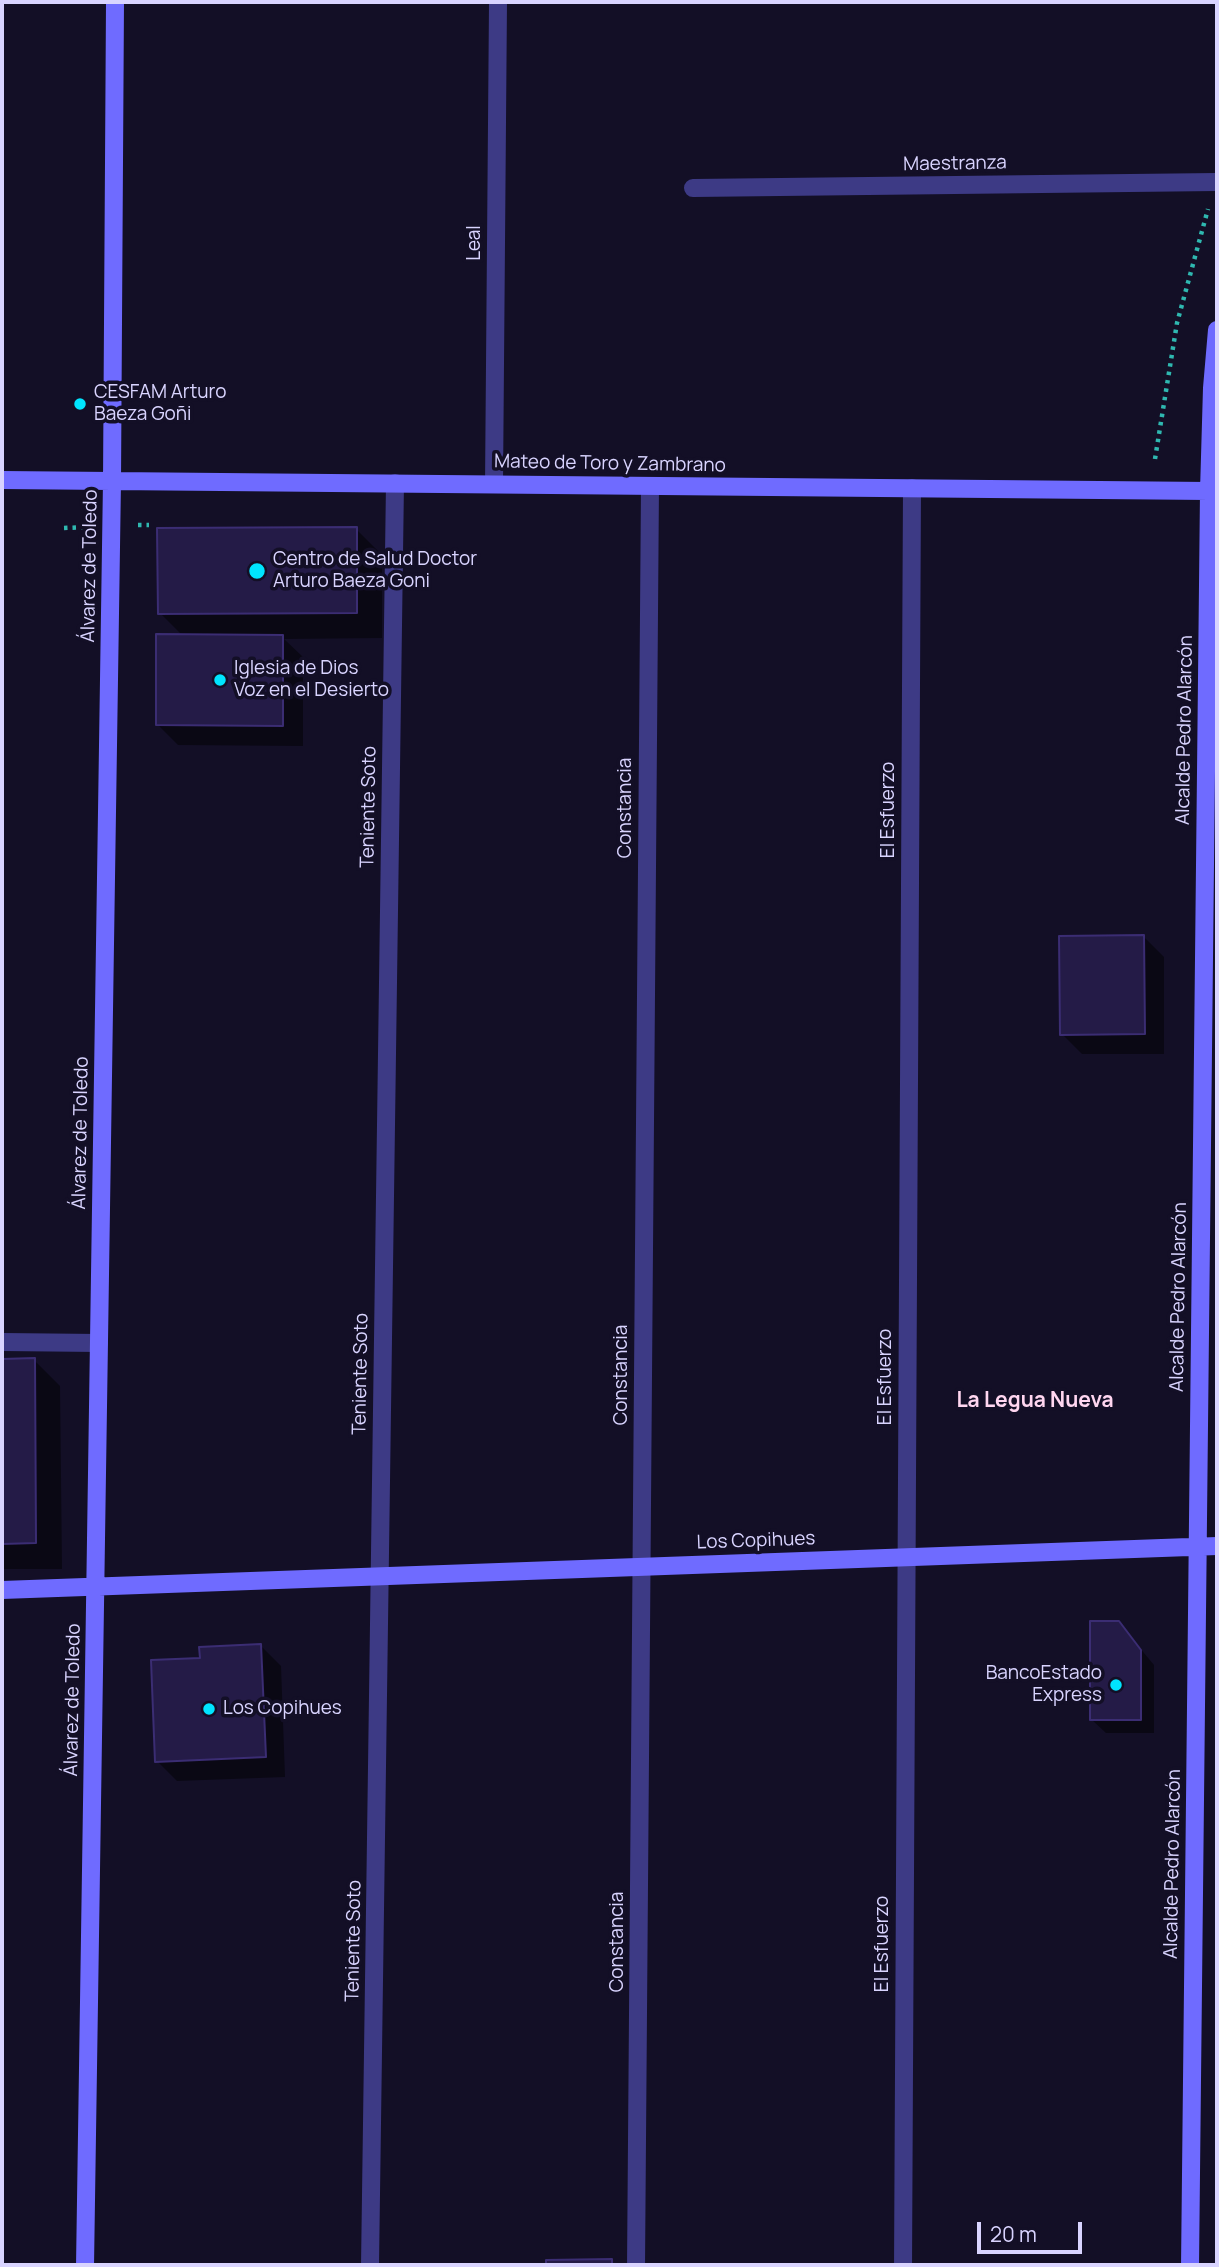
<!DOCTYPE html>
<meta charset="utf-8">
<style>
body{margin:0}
#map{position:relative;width:1219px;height:2267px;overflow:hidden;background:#130f26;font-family:Manrope,sans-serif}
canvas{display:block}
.frame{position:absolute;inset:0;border:4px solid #d9d4ff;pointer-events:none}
.scale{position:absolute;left:977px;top:2222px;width:105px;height:32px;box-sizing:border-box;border:4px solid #d9d4ff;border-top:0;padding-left:9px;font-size:21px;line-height:24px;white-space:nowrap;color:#d9d4ff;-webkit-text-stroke:5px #130f26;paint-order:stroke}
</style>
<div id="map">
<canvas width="1219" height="2267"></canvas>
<div class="frame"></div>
<div class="scale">20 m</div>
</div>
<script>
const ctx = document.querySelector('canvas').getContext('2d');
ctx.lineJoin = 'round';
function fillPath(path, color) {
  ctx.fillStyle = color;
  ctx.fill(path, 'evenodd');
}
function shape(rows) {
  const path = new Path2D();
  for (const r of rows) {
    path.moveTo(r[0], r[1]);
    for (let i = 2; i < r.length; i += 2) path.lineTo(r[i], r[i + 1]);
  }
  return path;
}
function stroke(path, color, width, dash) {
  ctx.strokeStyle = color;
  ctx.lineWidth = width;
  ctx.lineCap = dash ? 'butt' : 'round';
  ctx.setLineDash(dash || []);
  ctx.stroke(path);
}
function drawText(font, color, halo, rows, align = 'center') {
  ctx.font = font + ' Manrope,sans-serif';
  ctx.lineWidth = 7;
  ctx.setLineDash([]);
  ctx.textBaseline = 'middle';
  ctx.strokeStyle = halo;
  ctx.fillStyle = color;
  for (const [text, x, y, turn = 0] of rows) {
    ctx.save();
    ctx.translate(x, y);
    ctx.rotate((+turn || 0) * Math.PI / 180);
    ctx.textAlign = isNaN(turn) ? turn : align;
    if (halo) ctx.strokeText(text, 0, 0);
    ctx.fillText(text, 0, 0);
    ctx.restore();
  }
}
fillPath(shape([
 [356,529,382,555,382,638,284,639,303,657,303,746,178,745,158,725,183,636,160,613],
 [1144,937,1164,957,1164,1054,1082,1054,1062,1034],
 [2,1360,34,1360,60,1386,62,1569,2,1569],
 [1119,1623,1154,1665,1154,1733,1106,1733,1092,1720],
 [261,1646,281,1666,285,1777,177,1781,157,1761,201,1660]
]), '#0007');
const building = shape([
 [357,527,357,613,158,614,157,528,357,527],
 [156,634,283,635,283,726,156,725,156,634],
 [1144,935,1145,1034,1060,1035,1059,936,1144,935],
 [35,1358,36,1543,2,1544,2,1359,35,1358],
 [1090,1621,1119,1621,1141,1650,1141,1720,1090,1720,1090,1621],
 [261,1644,266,1757,155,1762,151,1660,200,1658,199,1647,261,1644],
 [612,2259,612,2265,546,2265,546,2260,612,2259]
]);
fillPath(building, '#241b47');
stroke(building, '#3b2d73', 2);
stroke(shape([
 [1155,459,1177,323,1208,209],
 [138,525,149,525],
 [64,528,87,527]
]), '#2fb8b0', 4.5, [3.5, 5]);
stroke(shape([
 [693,188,1217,182],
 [494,484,498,2],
 [2,1342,99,1343],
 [370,2265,395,483],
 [636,2265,650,486],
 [903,2265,912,488]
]), '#3d3a85', 18);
stroke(shape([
 [2,480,1209,491,1217,493],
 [2,1590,1217,1546],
 [85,2265,112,481,115,2],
 [1190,2265,1209,491,1212,388,1217,330]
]), '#6f6bff', 18);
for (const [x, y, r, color] of [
 [80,404,7,"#00e5ff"],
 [257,571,9,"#00e5ff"],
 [220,680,7,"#00e5ff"],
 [1116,1685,7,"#00e5ff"],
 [209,1709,7,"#00e5ff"]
]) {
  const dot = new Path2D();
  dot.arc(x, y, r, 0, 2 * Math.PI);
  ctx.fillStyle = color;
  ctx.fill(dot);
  stroke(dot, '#130f26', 2.5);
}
drawText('19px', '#d9d4ff', '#130f26', [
 ["Maestranza",955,164,-1],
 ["Leal",475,243,-90],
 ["Mateo de Toro y Zambrano",610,464,1],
 ["Álvarez de Toledo",90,566,-89],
 ["Alcalde Pedro Alarcón",1185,730,-89],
 ["Teniente Soto",369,807,-89],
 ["Constancia",626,808,-90],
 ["El Esfuerzo",889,810,-90],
 ["Álvarez de Toledo",81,1133,-89],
 ["Alcalde Pedro Alarcón",1179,1297,-89],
 ["Teniente Soto",361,1374,-89],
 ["Constancia",622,1375,-90],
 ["El Esfuerzo",886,1377,-90],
 ["Los Copihues",756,1541,-2],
 ["Álvarez de Toledo",73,1700,-89],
 ["Alcalde Pedro Alarcón",1173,1864,-89],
 ["Teniente Soto",354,1941,-89],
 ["Constancia",618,1942,-90],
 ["El Esfuerzo",883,1944,-90]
]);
drawText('19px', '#d9d4ff', '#130f26', [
 ["CESFAM Arturo",94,393],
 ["Baeza Goñi",94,415],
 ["Centro de Salud Doctor",273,560],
 ["Arturo Baeza Goni",273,582],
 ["Iglesia de Dios",234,669],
 ["Voz en el Desierto",234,691],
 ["BancoEstado",1102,1674,"right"],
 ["Express",1102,1696,"right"],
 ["Los Copihues",223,1709]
], 'left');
drawText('bold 21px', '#ffd6f0', '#130f26', [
 ["La Legua Nueva",1035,1401]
]);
</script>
